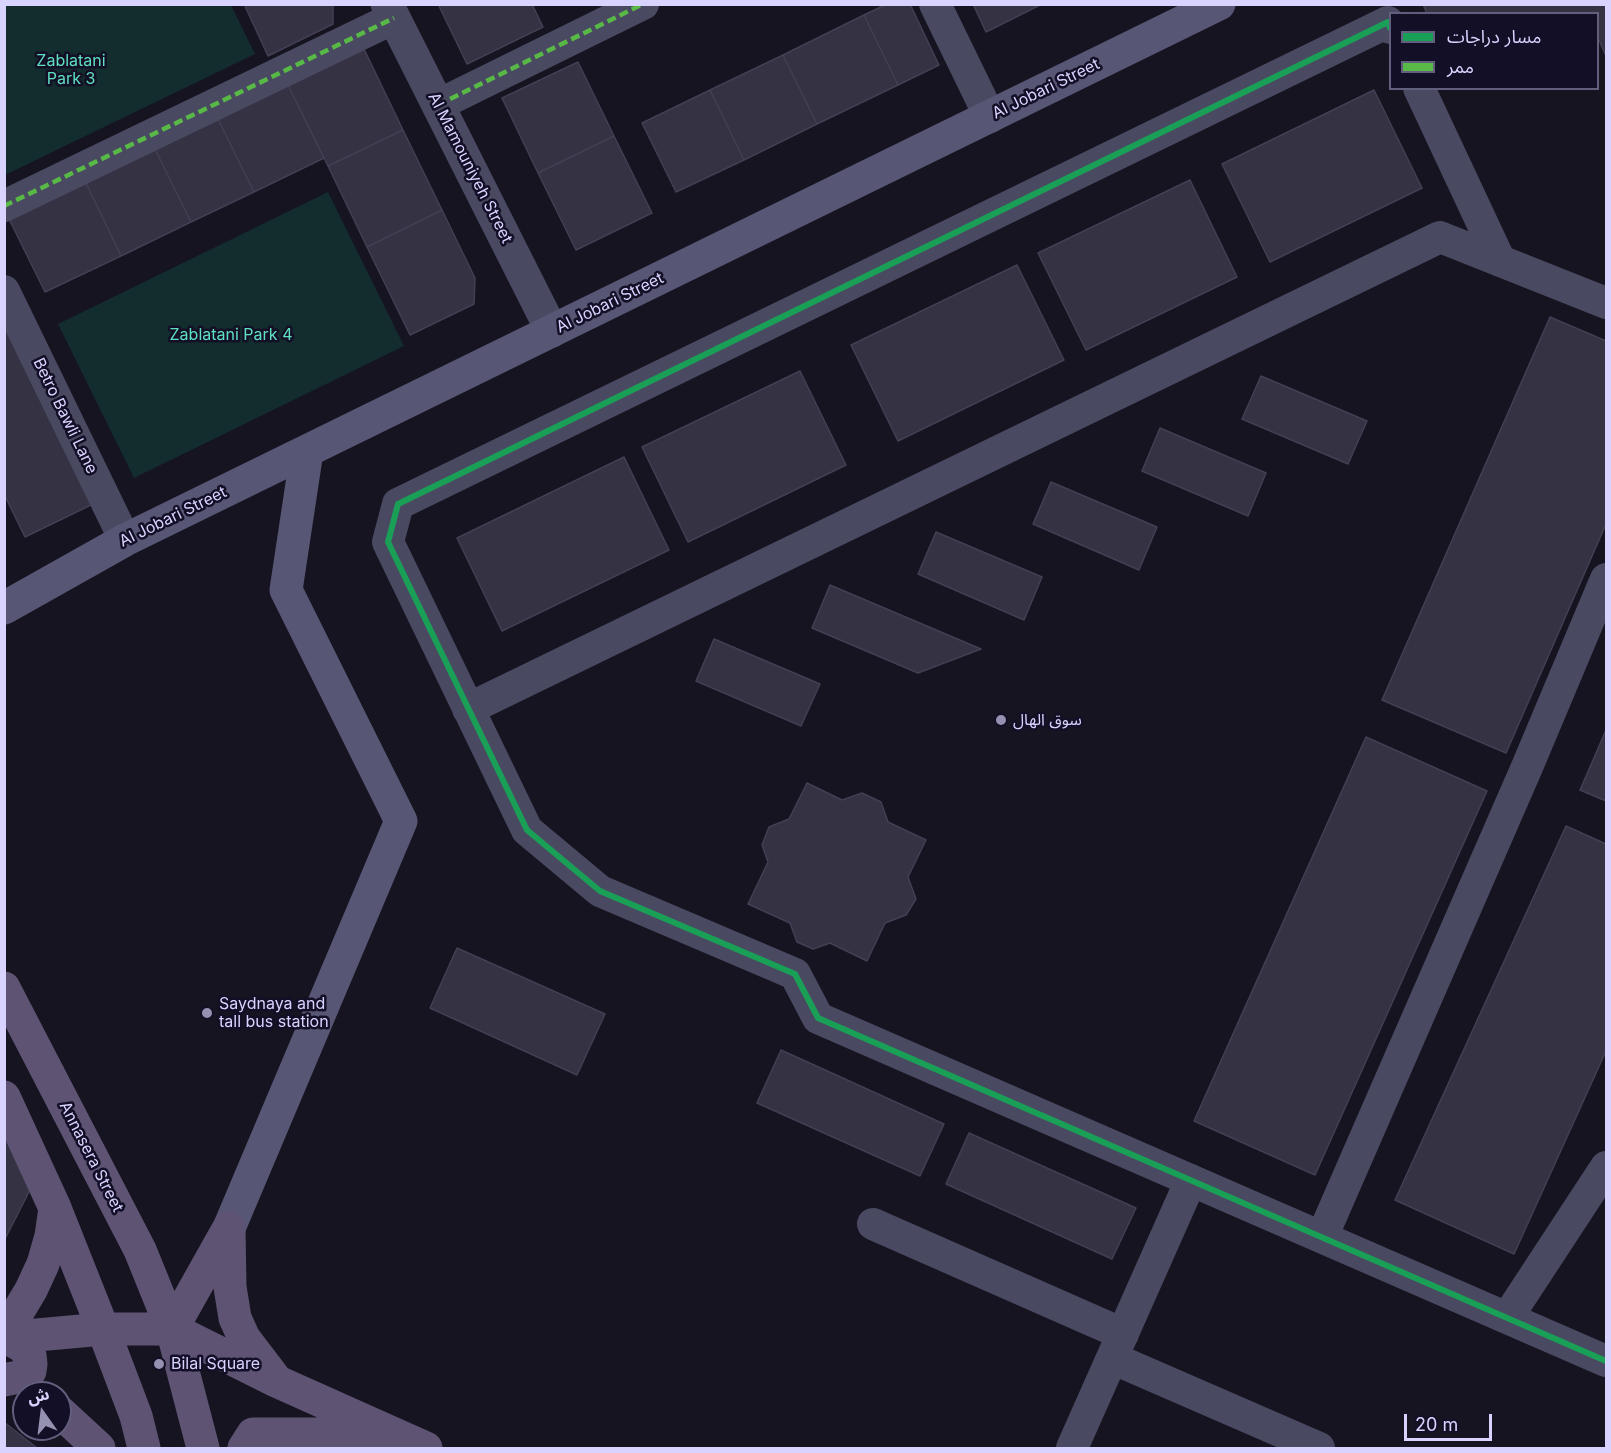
<!DOCTYPE html>
<meta charset="utf-8">
<style>
body{margin:0}
#map{position:relative;width:1611px;height:1453px;overflow:hidden;background:#161421;font-family:Inter,"Noto Sans Arabic",sans-serif}
canvas{display:block}
.frame{position:absolute;inset:0;border:6px solid #d9d4ff;pointer-events:none}
.legend{position:absolute;left:1389px;top:12px;width:210px;height:78px;box-sizing:border-box;background:#130f26;border:2px solid #625e7d;margin:0;padding:8px 10px;list-style:none;font-size:18px;color:#d9d4ff}
.legend li{display:flex;align-items:center;gap:12px;height:30px}
.legend b{width:30px;border:2px solid #625e7d}
.north{position:absolute;left:12px;top:1381px;width:60px;height:60px;box-sizing:border-box;background:#130f26;border:2px solid #625e7d;border-radius:50%;rotate:346deg;font-size:16px;font-weight:700;line-height:24px;text-align:center;color:#d9d4ff}
.north::after{content:'';display:block;margin:auto;width:21px;height:27px;background:#9591b1;clip-path:polygon(50% 0,100% 100%,50% 72%,0 100%)}
.scale{position:absolute;left:1404px;top:1414px;width:88px;height:27px;box-sizing:border-box;border:3px solid #d9d4ff;border-top:0;padding-left:8px;font-size:18px;line-height:21px;white-space:nowrap;color:#d9d4ff;-webkit-text-stroke:4px #130f26;paint-order:stroke}
</style>
<div id="map">
<canvas width="1611" height="1453"></canvas>
<div class="frame"></div>
<ul class="legend">
<li><b style="height:8px;background:#1a9f57"></b>مسار دراجات</li>
<li><b style="height:8px;background:#58b947"></b>ممر</li>
</ul>
<div class="north">ش</div>
<div class="scale">20 m</div>
</div>
<script>
const ctx = document.querySelector('canvas').getContext('2d');
ctx.lineJoin = 'round';
function fillPath(path, color) {
  ctx.fillStyle = color;
  ctx.fill(path, 'evenodd');
}
function shape(rows) {
  const path = new Path2D();
  for (const r of rows) {
    path.moveTo(r[0], r[1]);
    for (let i = 2; i < r.length; i += 2) path.lineTo(r[i], r[i + 1]);
  }
  return path;
}
function stroke(path, color, width, dash) {
  ctx.strokeStyle = color;
  ctx.lineWidth = width;
  ctx.lineCap = dash ? 'butt' : 'round';
  ctx.setLineDash(dash || []);
  ctx.stroke(path);
}
function drawText(font, color, halo, rows, align = 'center') {
  ctx.font = font + ' Inter,"Noto Sans Arabic",sans-serif';
  ctx.lineWidth = 5;
  ctx.setLineDash([]);
  ctx.textBaseline = 'middle';
  ctx.strokeStyle = halo;
  ctx.fillStyle = color;
  for (const [text, x, y, turn = 0] of rows) {
    ctx.save();
    ctx.translate(x, y);
    ctx.rotate((+turn || 0) * Math.PI / 180);
    ctx.textAlign = isNaN(turn) ? turn : align;
    if (halo) ctx.strokeText(text, 0, 0);
    ctx.fillText(text, 0, 0);
    ctx.restore();
  }
}
fillPath(shape([
 [5,4,231,5,255,54,5,175],
 [328,192,404,346,134,478,58,324]
]), '#132c2d');
const building = shape([
 [244,4,333,4,333,24,268,56,244,4],
 [438,4,532,4,543,27,467,64,438,4],
 [887,4,910,4,939,65,898,85,864,15,887,4],
 [973,4,1042,4,986,32,973,4],
 [1423,4,1606,4,1606,56,1598,38,1598,14,1427,14,1423,4],
 [864,15,898,85,817,124,783,55,864,15],
 [364,49,403,130,328,166,288,85,364,49],
 [783,55,817,124,744,160,710,90,783,55],
 [578,62,614,136,538,173,502,98,578,62],
 [288,85,324,158,254,192,218,119,288,85],
 [710,90,744,160,676,192,642,123,710,90],
 [1374,90,1422,188,1270,262,1222,164,1374,90],
 [218,119,254,192,191,222,155,149,218,119],
 [403,130,442,210,367,247,328,166,403,130],
 [614,136,652,213,576,250,538,173,614,136],
 [155,149,191,222,121,256,86,183,155,149],
 [1190,180,1237,277,1086,350,1038,253,1190,180],
 [86,183,121,256,45,292,9,219,86,183],
 [442,210,475,278,474,304,410,335,367,247,442,210],
 [1017,265,1064,360,898,441,851,345,1017,265],
 [1550,317,1606,341,1606,524,1506,753,1382,700,1550,317],
 [4,319,93,504,25,537,4,494,4,319],
 [800,371,846,465,688,542,642,447,800,371],
 [1261,376,1367,421,1348,464,1242,419,1261,376],
 [1160,428,1266,473,1248,516,1142,471,1160,428],
 [624,457,669,550,502,631,457,538,624,457],
 [1051,482,1157,527,1139,570,1033,524,1051,482],
 [936,532,1042,577,1024,620,918,574,936,532],
 [830,585,981,649,918,673,812,628,830,585],
 [714,639,820,684,801,726,696,681,714,639],
 [1606,730,1606,801,1580,790,1606,730],
 [1366,737,1487,791,1315,1175,1194,1121,1366,737],
 [807,783,842,800,862,793,881,802,888,822,926,840,908,877,916,899,906,915,885,923,867,961,830,943,813,949,797,942,790,923,748,904,768,862,762,845,769,827,789,819,807,783],
 [1566,826,1606,844,1606,1051,1514,1254,1395,1200,1566,826],
 [457,948,605,1014,577,1075,430,1008,457,948],
 [781,1050,944,1124,920,1176,757,1103,781,1050],
 [969,1133,1136,1208,1112,1259,946,1184,969,1133],
 [12,1137,33,1184,4,1241,4,1141,12,1137],
 [4,1422,37,1448,4,1448,4,1422]
]);
fillPath(building, '#343243');
stroke(building, '#433f54', 1.5);
stroke(shape([
 [935,4,990,117],
 [1390,28,1388,22,398,504,388,542,527,830,600,891,795,974,818,1018,1606,1361],
 [1419,88,1500,261],
 [438,105,643,4],
 [4,206,394,18],
 [4,291,125,540],
 [468,709,1440,237,1606,303],
 [873,1224,1123,1334],
 [1322,1237,1527,767,1606,579],
 [1507,1318,1606,1167],
 [1112,1358,1319,1448],
 [1072,1448,1191,1180]
]), '#4a4962', 32);
stroke(shape([
 [387,4,552,331]
]), '#4a4962', 33);
stroke(shape([
 [4,608,125,540,1219,4],
 [229,1228,401,821,286,590,307,451]
]), '#575674', 33);
stroke(shape([
 [4,988,140,1250,172,1329,203,1448],
 [4,1097,55,1208,103,1329,136,1416,144,1448],
 [229,1228,230,1287,235,1318,244,1338,273,1376],
 [4,1323,16,1315,31,1290,43,1264,51,1236,55,1208],
 [172,1329,227,1231],
 [4,1338,103,1329,172,1329,276,1381,426,1448],
 [4,1380,23,1376,30,1371,31,1364,30,1355,22,1346,7,1338],
 [60,1412,99,1448],
 [244,1448,253,1434,325,1434,363,1444,372,1448]
]), '#5e5373', 33);
stroke(shape([
 [438,105,643,4],
 [4,206,394,18]
]), '#58b947', 4.5, [9, 4.5]);
stroke(shape([
 [1390,28,1388,22,398,504,388,542,527,830,600,891,795,974,818,1018,1606,1361]
]), '#1a9f57', 6);
for (const [x, y, r, color] of [
 [1001,720,6,"#9591b1"],
 [207,1013,6,"#9591b1"],
 [159,1364,6,"#9591b1"]
]) {
  const dot = new Path2D();
  dot.arc(x, y, r, 0, 2 * Math.PI);
  ctx.fillStyle = color;
  ctx.fill(dot);
  stroke(dot, '#130f26', 2);
}
drawText('16px', '#5fe0c0', '#130f26', [
 ["Zablatani",71,61],
 ["Park 3",71,79],
 ["Zablatani Park 4",231,335]
]);
drawText('16px', '#d9d4ff', '#130f26', [
 ["Al Jobari Street",1046,89,-26],
 ["Al Mamouniyeh Street",470,168,63],
 ["Al Jobari Street",610,303,-26],
 ["Betro Bawli Lane",65,416,64],
 ["Al Jobari Street",173,517,-26],
 ["Annasera Street",91,1157,63]
]);
drawText('16px', '#d9d4ff', '#130f26', [
 ["سوق الهال",1013,720],
 ["Saydnaya and",219,1004],
 ["tall bus station",219,1022],
 ["Bilal Square",171,1364]
], 'left');
</script>
